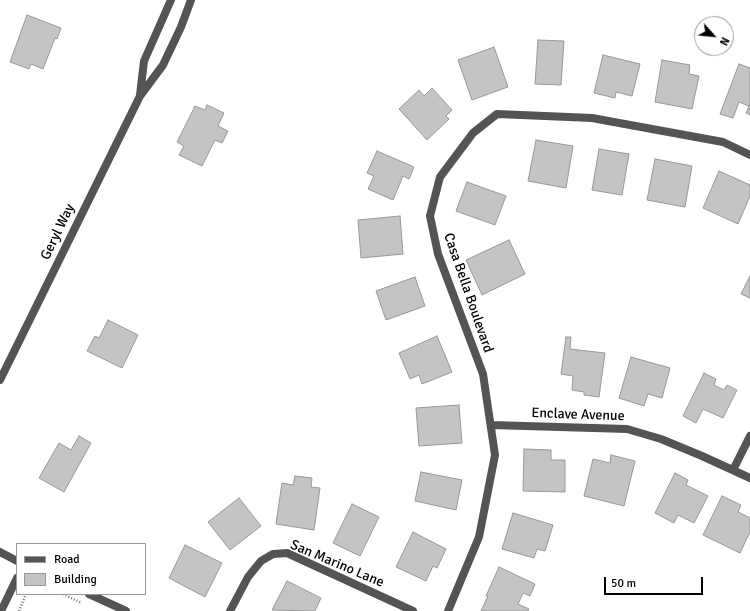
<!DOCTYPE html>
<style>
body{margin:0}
#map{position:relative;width:750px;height:611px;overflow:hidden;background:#fff;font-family:Signika,sans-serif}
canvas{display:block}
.legend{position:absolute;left:16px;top:543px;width:130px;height:52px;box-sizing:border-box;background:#fff;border:1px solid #999;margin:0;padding:5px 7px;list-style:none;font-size:12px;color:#000}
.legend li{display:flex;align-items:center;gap:8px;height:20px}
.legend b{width:20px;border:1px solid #999}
.north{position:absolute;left:694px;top:16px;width:40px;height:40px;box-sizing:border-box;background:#fff;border:1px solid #999;border-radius:50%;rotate:117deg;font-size:11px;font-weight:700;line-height:16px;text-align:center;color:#000}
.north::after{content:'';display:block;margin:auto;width:14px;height:18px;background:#000;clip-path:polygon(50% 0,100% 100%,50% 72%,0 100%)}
.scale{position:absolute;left:604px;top:577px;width:99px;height:18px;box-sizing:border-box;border:2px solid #000;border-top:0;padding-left:5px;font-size:12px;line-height:14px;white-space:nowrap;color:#000;-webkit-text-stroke:3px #fff;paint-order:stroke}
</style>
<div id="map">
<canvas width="750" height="611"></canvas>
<ul class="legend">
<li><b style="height:5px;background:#545454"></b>Road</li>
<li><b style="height:11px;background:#c4c4c4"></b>Building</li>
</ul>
<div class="north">N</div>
<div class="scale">50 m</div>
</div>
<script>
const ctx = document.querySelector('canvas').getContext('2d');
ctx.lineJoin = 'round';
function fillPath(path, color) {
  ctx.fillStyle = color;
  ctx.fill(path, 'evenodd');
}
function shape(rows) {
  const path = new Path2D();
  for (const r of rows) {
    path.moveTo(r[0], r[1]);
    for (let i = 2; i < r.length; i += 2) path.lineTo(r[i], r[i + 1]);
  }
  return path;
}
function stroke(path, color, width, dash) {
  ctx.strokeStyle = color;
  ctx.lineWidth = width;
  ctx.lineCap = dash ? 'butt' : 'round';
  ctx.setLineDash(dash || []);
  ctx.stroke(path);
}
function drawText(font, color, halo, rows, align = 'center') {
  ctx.font = font + ' Signika,sans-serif';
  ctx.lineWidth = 3;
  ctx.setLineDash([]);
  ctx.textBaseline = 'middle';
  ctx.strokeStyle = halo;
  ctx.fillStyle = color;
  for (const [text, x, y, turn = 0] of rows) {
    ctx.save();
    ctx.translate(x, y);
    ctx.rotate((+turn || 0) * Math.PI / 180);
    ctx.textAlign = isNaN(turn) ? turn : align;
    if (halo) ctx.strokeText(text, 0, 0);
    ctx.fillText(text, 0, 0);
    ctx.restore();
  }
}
const building = shape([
 [27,15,61,28,57,39,55,38,43,69,31,64,29,69,10,62,27,15],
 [538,40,564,41,561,85,535,84,538,40],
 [494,47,508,87,472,100,458,60,494,47],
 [603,55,640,64,632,96,616,92,615,98,594,93,603,55],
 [662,60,690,65,689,74,699,76,692,109,655,102,662,60],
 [739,64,750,68,750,115,746,113,749,106,739,102,733,118,720,114,739,64],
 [432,88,452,110,446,116,449,119,427,140,399,109,419,90,424,96,432,88],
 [207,105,224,113,218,126,228,131,222,143,215,140,202,166,179,155,184,146,177,142,195,106,205,110,207,105],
 [536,140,573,146,566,188,528,181,536,140],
 [599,149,629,154,622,195,592,190,599,149],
 [377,151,414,167,409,179,403,176,393,200,368,189,374,176,367,173,377,151],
 [655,159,692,166,685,207,647,200,655,159],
 [719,171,750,185,750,196,738,224,703,208,719,171],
 [467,182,506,196,495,225,456,211,467,182],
 [400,216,403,254,361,258,358,220,400,216],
 [509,240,525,274,482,295,466,260,509,240],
 [750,276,750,298,741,294,750,276],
 [415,277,425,306,386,320,376,291,415,277],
 [108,320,138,335,122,368,87,351,95,336,99,338,108,320],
 [437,336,452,372,422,384,419,375,410,379,399,353,437,336],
 [566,337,571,337,570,349,605,353,599,397,584,395,584,392,572,390,573,376,561,374,566,337],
 [631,357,670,368,662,398,648,394,644,406,619,398,631,357],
 [704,373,716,379,714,385,724,390,727,385,737,390,723,418,703,409,696,423,683,416,704,373],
 [459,405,462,443,419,446,416,408,459,405],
 [79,436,91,443,64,492,39,478,59,443,71,450,79,436],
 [524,449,551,450,551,460,565,460,565,492,523,491,524,449],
 [611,455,635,461,624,506,584,496,593,459,610,463,611,455],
 [421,472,462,480,456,510,415,501,421,472],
 [675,473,688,480,686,485,708,496,694,523,678,515,674,523,655,513,675,473],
 [295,476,312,478,311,487,320,488,314,530,276,524,282,483,293,485,295,476],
 [722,496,741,505,738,512,750,518,750,532,740,553,703,535,722,496],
 [239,498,261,526,230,550,208,522,239,498],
 [352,504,379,517,360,556,333,543,352,504],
 [513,513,553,525,545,551,537,549,534,558,502,549,513,513],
 [413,532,446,549,437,568,433,566,426,581,396,567,413,532],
 [185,545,222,563,205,597,169,578,185,545],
 [499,567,535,584,530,596,523,593,518,604,529,609,528,611,481,611,488,596,486,596,499,567],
 [287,581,321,598,315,611,272,610,287,581]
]);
fillPath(building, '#c4c4c4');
stroke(building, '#989898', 1);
stroke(shape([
 [63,594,82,603],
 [19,611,26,594]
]), '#767676', 2.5, [1, 2]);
stroke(shape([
 [140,95,144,61,171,0],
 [0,380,140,96,163,65,181,27,191,0],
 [491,425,627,429,661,439,702,456,750,478],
 [733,470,750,436],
 [0,552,17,561],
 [89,594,126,611],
 [1,611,17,578],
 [230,611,248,577,261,561,273,554,287,553,413,611],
 [448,611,479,537,495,455,483,374,438,254,430,216,440,177,473,133,497,114,592,118,723,142,750,155]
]), '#545454', 8);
drawText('14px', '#000', '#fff', [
 ["Geryl Way",58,232,-64],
 ["Casa Bella Boulevard",468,293,71],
 ["Enclave Avenue",578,415,2],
 ["San Marino Lane",337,564,23]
]);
</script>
